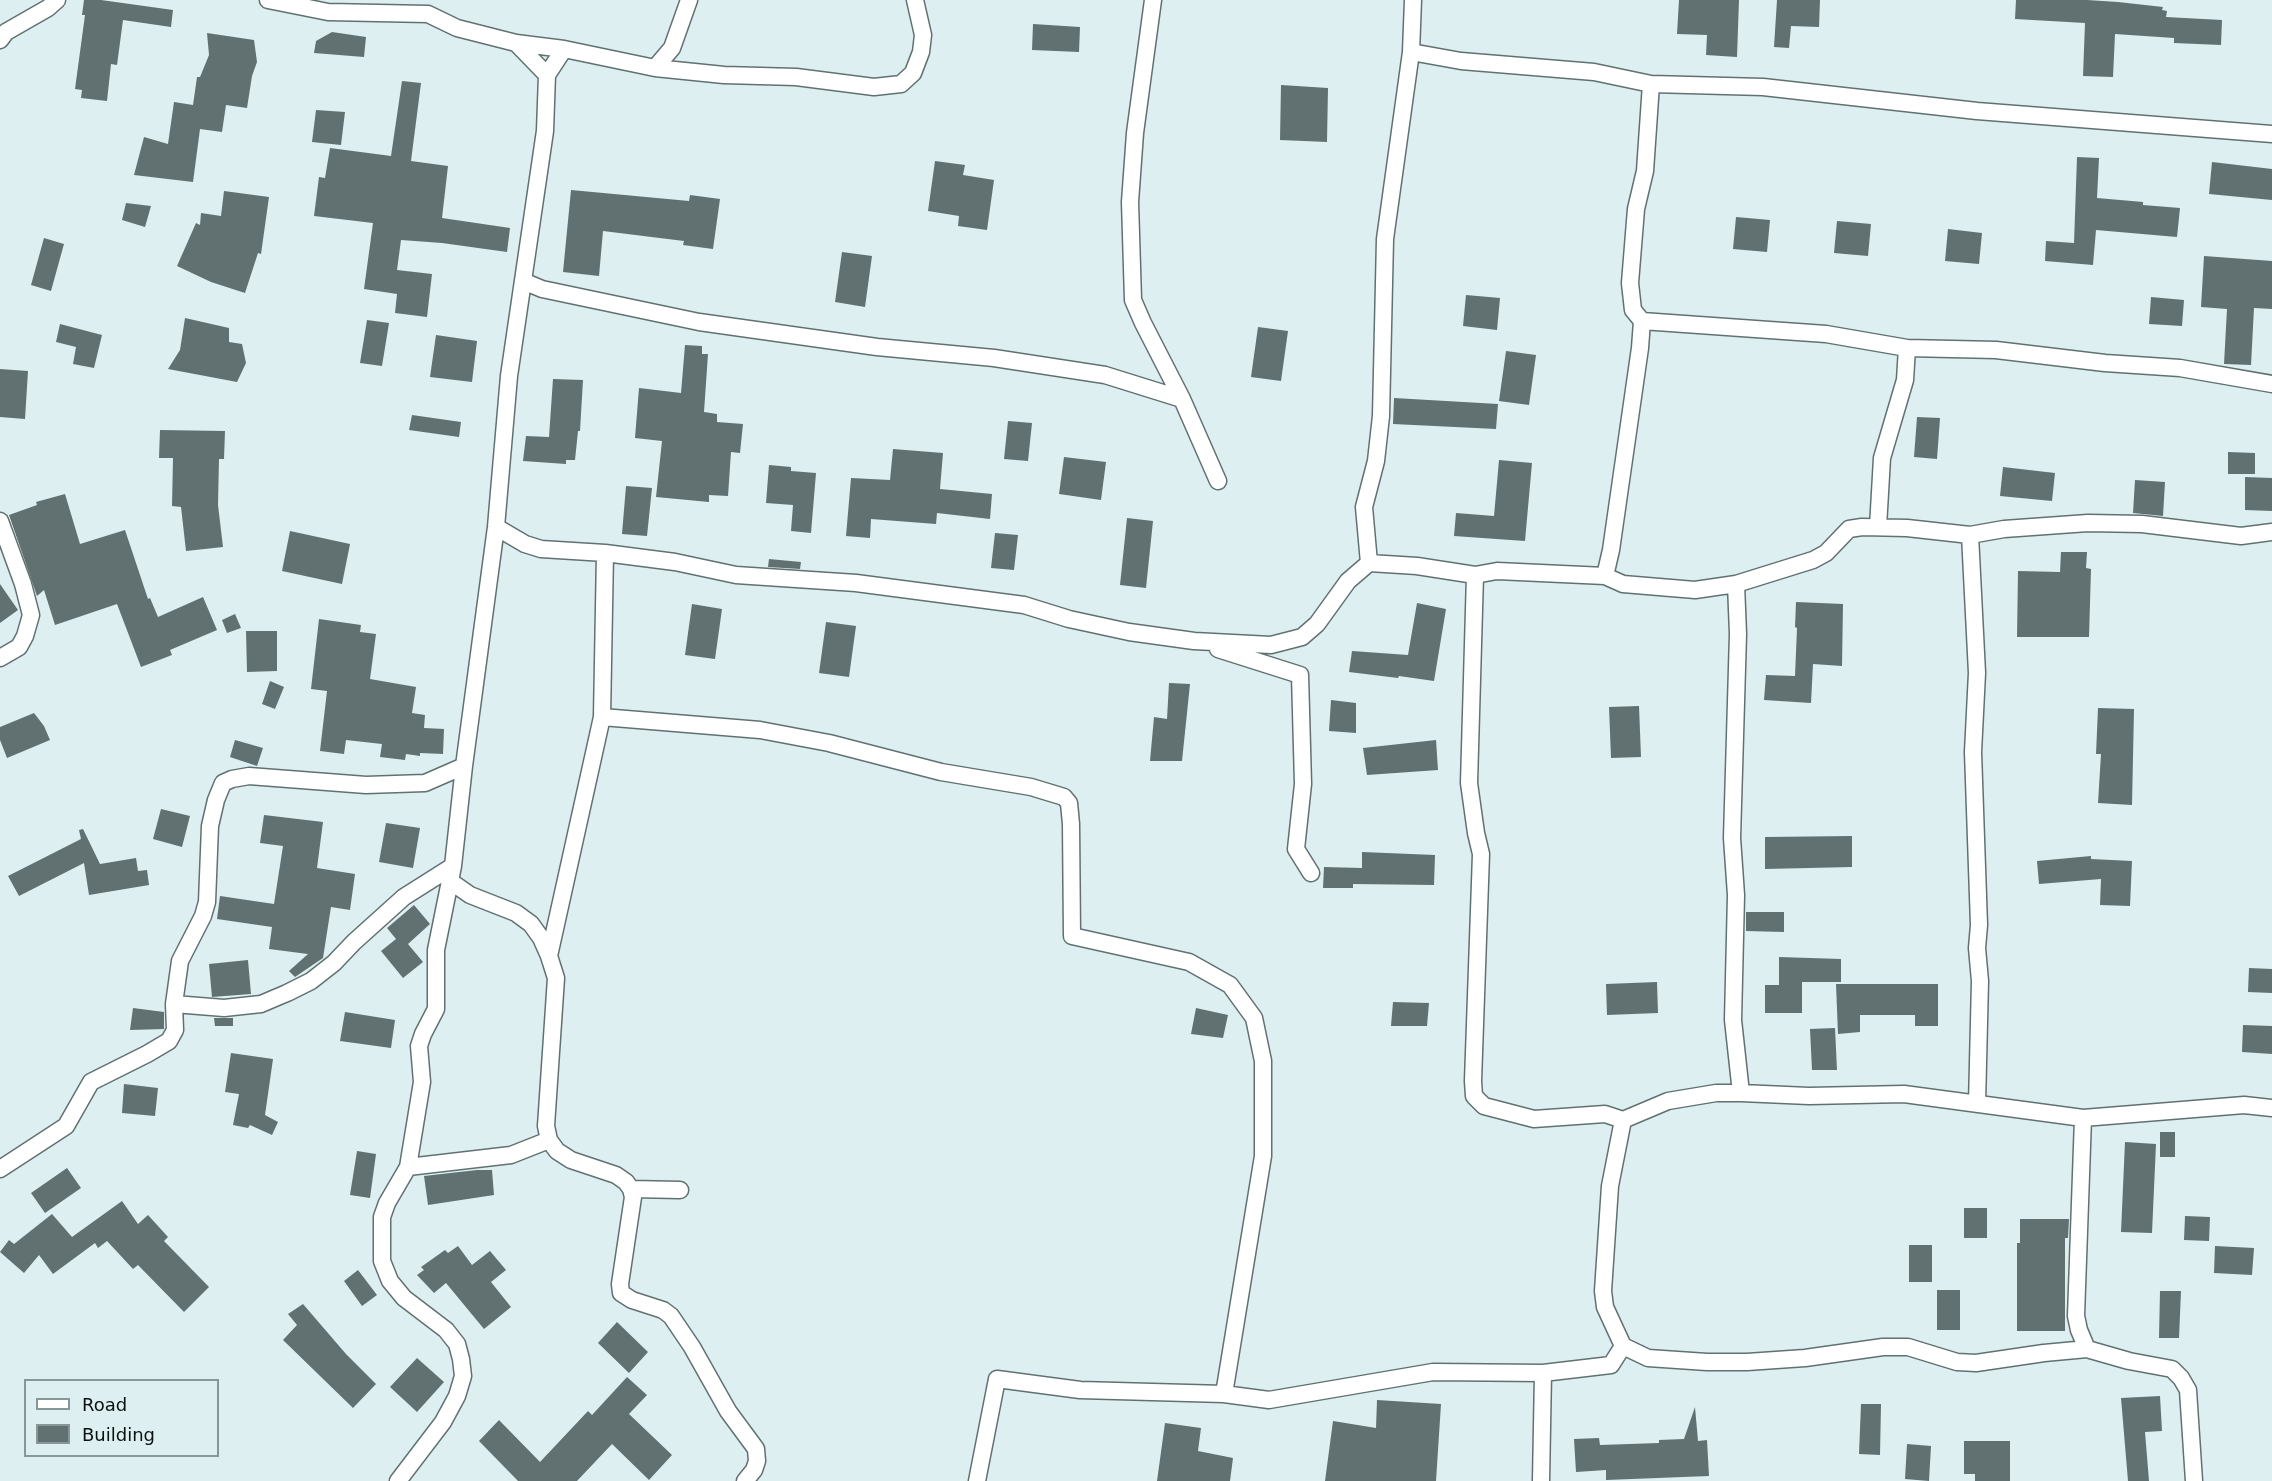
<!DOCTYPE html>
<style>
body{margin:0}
#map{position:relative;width:2272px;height:1481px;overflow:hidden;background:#ddeff0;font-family:"DejaVu Sans",sans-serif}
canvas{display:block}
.legend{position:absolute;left:24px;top:1379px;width:195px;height:78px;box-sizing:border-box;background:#ddeff0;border:2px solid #899697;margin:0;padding:8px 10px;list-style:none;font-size:18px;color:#0b1111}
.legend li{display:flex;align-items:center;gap:12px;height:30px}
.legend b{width:30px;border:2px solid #899697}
</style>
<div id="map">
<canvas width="2272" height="1481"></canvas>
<ul class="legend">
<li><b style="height:8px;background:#fff"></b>Road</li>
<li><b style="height:16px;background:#617172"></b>Building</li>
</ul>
</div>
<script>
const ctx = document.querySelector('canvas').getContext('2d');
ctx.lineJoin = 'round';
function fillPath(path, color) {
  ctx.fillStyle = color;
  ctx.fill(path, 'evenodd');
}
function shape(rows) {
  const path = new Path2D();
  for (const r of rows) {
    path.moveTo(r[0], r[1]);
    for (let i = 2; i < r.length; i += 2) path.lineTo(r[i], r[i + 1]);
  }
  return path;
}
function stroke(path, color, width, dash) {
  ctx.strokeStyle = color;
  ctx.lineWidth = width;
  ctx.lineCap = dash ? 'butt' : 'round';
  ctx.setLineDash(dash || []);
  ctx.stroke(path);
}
fillPath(shape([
 [84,0,101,0,173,10,171,27,123,20,117,65,111,64,107,101,81,98,82,90,75,89,85,15,82,15],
 [1679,0,1739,0,1737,57,1706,55,1707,35,1677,34],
 [1777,0,1820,0,1819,27,1791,26,1789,48,1774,47],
 [2016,0,2087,0,2118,2,2163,7,2162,10,2167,11,2166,17,2222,20,2221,45,2174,43,2174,38,2115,34,2113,77,2083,76,2085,23,2015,19],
 [1033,24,1080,27,1079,52,1032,50],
 [332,32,366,37,364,57,314,53,316,41],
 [207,33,254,40,257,62,252,76,247,108,226,105,222,132,200,129,193,182,134,175,144,137,168,144,174,102,193,105,197,77,200,77,209,55],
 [402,81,421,83,411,161,448,166,442,218,510,228,507,252,442,243,401,240,397,270,432,274,427,317,395,313,397,294,364,289,373,223,314,216,319,177,325,178,330,148,391,156],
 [1281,85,1328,88,1327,142,1280,140],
 [316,110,345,112,341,145,312,142],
 [2077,157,2099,158,2097,198,2143,202,2143,205,2180,208,2177,237,2096,230,2093,265,2045,261,2046,241,2074,243],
 [935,161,965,165,963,175,994,180,987,230,958,226,959,216,928,211],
 [2212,162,2272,169,2272,200,2209,194],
 [571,190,689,201,690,195,720,199,713,249,683,245,684,241,603,231,599,276,563,272],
 [224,191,269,197,261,254,258,253,245,293,211,282,177,266,196,223,200,225,201,213,221,216],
 [126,203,151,206,145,227,122,220],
 [1736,217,1770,220,1767,252,1733,249],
 [1837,221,1871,224,1868,256,1834,253],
 [1948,229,1982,233,1979,264,1945,261],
 [44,238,64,244,51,291,31,285],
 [842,252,872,256,865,307,835,302],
 [2204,256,2272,261,2272,309,2254,308,2251,365,2224,364,2227,309,2201,307],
 [1466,295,1500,298,1497,330,1463,326],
 [2151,297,2184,300,2182,326,2149,324],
 [185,318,229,328,229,342,242,344,246,363,237,382,168,369,180,350],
 [367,320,389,323,382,366,360,363],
 [60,324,102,335,94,368,73,364,76,347,56,342],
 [1258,327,1288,331,1281,381,1251,377],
 [436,335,477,341,472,382,430,377],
 [685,345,702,346,702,354,708,354,704,412,717,414,717,422,743,424,740,453,731,452,728,496,709,495,709,502,656,497,662,441,635,438,639,388,681,393],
 [1506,351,1536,355,1529,405,1499,401],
 [0,369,28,371,25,419,0,417],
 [553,379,583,380,580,431,578,431,575,460,566,460,566,464,523,461,526,436,549,437],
 [1394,398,1498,404,1496,429,1393,424],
 [412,415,461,422,459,437,409,430],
 [1917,417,1940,418,1937,459,1914,457],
 [1008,421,1032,423,1028,461,1004,459],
 [160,430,225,431,224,459,219,459,218,505,223,547,186,551,181,507,172,506,173,458,159,458],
 [893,449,943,453,940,489,992,494,990,519,937,513,936,524,871,519,870,538,846,536,851,478,890,480],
 [2228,452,2255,453,2255,474,2228,474],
 [1064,457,1106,462,1101,500,1059,494],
 [1499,460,1532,463,1525,541,1454,536,1456,513,1494,516],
 [769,465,791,467,791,471,816,473,811,533,791,531,793,505,766,503],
 [2003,467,2055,473,2052,501,2000,496],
 [2245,477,2272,478,2272,511,2245,510],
 [2135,480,2165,482,2163,516,2133,513],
 [626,486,652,488,647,536,622,534],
 [65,494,80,544,125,530,148,599,150,598,158,617,203,597,217,630,170,650,172,655,141,667,117,604,55,625,44,590,37,596,9,515,37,505,36,502],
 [1127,518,1153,521,1146,588,1120,585],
 [290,531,350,544,342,584,282,571],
 [995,533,1018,535,1014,570,991,568],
 [2061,552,2087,552,2086,568,2091,569,2089,637,2017,637,2018,571,2060,572],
 [769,559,801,562,800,569,768,567],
 [0,584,18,610,0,623],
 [1796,602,1843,604,1842,666,1813,664,1811,703,1764,700,1766,675,1795,676,1797,628,1795,627],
 [1417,603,1446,609,1434,681,1399,676,1398,678,1349,672,1352,651,1408,655],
 [692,604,722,609,715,659,685,655],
 [235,614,241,628,227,633,222,620],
 [319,619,361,625,360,632,376,634,370,679,416,687,412,713,425,715,424,728,444,729,443,754,420,753,420,756,406,754,405,760,380,757,382,744,346,740,344,754,320,751,327,691,311,689],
 [826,622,856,626,849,677,819,673],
 [246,631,277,631,277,671,247,672],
 [270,681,284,687,275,709,262,704],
 [1169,683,1190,684,1182,761,1150,761,1154,717,1167,719],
 [1331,700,1356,703,1356,733,1329,731],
 [1639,706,1641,757,1611,758,1609,707],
 [2098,708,2134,709,2132,805,2098,803,2101,754,2096,754],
 [34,713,44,726,50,740,7,758,0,740,0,727],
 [235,740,263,748,257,766,230,757],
 [1436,740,1438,770,1367,775,1363,748],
 [161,809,190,816,182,847,153,839],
 [264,815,323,822,317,868,355,874,350,910,331,907,323,958,295,977,289,971,308,954,269,949,272,927,217,919,220,896,274,904,283,846,260,843],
 [386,823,420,828,413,868,379,862],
 [83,829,100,864,136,858,138,871,147,870,149,885,89,895,84,863,19,896,8,876,81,839,79,830],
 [1852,836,1852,867,1765,869,1765,837],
 [1362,852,1435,855,1434,885,1353,884,1353,888,1323,888,1324,867,1362,868],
 [2091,856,2091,859,2132,861,2130,906,2100,905,2101,879,2039,884,2037,861],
 [414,905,430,924,408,944,423,962,403,978,381,951,396,939,387,928],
 [1746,912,1784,912,1784,932,1746,931],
 [1779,957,1841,959,1841,982,1802,982,1802,1013,1765,1013,1765,985,1779,985],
 [248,960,251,994,212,997,209,964],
 [2249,968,2272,969,2272,993,2248,992],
 [1657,982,1658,1013,1607,1015,1606,984],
 [1836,984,1938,984,1938,1026,1915,1026,1915,1015,1860,1015,1860,1032,1838,1034],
 [1393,1002,1429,1003,1427,1026,1391,1026],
 [133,1008,164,1012,164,1029,130,1030],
 [1196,1008,1228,1015,1223,1038,1191,1034],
 [345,1012,395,1020,391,1048,340,1041],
 [214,1018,233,1018,233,1026,215,1026],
 [2243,1025,2272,1026,2272,1054,2242,1052],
 [1835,1028,1837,1070,1812,1070,1810,1029],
 [231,1053,273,1059,265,1115,278,1122,272,1135,250,1125,248,1128,233,1125,239,1094,225,1092],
 [124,1084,158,1088,155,1116,122,1113],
 [2160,1132,2175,1132,2175,1157,2160,1157],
 [2125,1142,2156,1144,2152,1233,2121,1232],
 [357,1151,376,1154,370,1198,350,1195],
 [67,1168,81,1188,45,1213,31,1193],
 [477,1170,492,1170,494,1195,428,1205,424,1176],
 [122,1201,138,1224,148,1215,168,1237,164,1241,209,1287,184,1312,138,1265,133,1269,107,1241,98,1248,95,1243,53,1274,39,1255,24,1273,0,1252,9,1240,14,1244,52,1214,72,1237],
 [1964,1208,1987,1208,1987,1238,1964,1238],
 [2185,1216,2210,1217,2209,1241,2184,1240],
 [2020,1219,2069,1219,2068,1238,2065,1238,2065,1331,2017,1331,2017,1243,2020,1243],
 [1909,1245,1932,1245,1932,1282,1909,1282],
 [458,1246,472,1265,490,1251,506,1270,491,1282,511,1307,484,1329,446,1283,434,1293,417,1275,424,1270,421,1267,445,1250,448,1253],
 [2215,1246,2254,1248,2252,1275,2214,1273],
 [358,1270,377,1295,362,1306,344,1281],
 [1937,1290,1960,1290,1960,1330,1937,1330],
 [2160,1291,2181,1291,2179,1338,2159,1338],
 [303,1304,346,1354,376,1384,353,1408,283,1340,297,1325,288,1314],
 [617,1322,648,1352,629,1373,598,1343],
 [417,1358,444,1382,417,1412,390,1387],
 [627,1377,647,1395,629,1414,672,1455,649,1480,612,1444,577,1481,518,1481,479,1441,499,1420,540,1462,588,1411,592,1415],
 [2160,1396,2162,1431,2145,1432,2149,1481,2128,1481,2121,1398],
 [1377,1400,1441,1404,1436,1481,1325,1481,1333,1421,1376,1428],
 [1861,1404,1881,1404,1880,1455,1859,1454],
 [1695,1407,1698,1441,1707,1440,1709,1476,1606,1480,1606,1470,1576,1472,1574,1439,1599,1438,1600,1445,1659,1443,1659,1440,1684,1439],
 [1165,1423,1201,1428,1198,1451,1233,1458,1230,1481,1157,1481],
 [1964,1441,2010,1441,2010,1481,1975,1481,1975,1474,1964,1474],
 [1907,1444,1931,1446,1929,1481,1905,1479]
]), '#617172');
const minor = shape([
 [268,0,328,12,428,14,457,28,516,43,564,49,655,68,724,75,796,77,874,87,901,84,913,73,921,52,923,35,915,0],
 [1153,0,1135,133,1130,202,1133,300,1143,323,1182,399,1218,481],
 [0,40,6,32,48,8,57,0],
 [516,43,547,75],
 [1411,52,1461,61,1594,72,1651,84,1763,87,1977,111,2272,134],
 [655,68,672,48,689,0],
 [523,281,542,289,699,322,877,347,994,358,1105,375,1182,399],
 [1642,321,1826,334,1907,348,1996,350,2105,363,2180,368,2272,384],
 [0,521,23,584,31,615,25,636,19,647,0,658],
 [496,527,525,544,541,549,605,553,675,562,736,575,856,583,1024,605,1069,619,1129,632,1194,641,1271,645,1302,637,1317,624,1348,581,1369,563,1417,566,1475,575,1497,571,1605,576,1623,584,1695,590,1736,584,1813,560,1826,553,1849,529,1862,527,1907,528,1970,535,2004,529,2088,523,2142,524,2241,536,2272,532],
 [1878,527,1882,458,1905,380,1907,348],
 [1970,535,1977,673,1973,752,1979,925,1977,948,1980,981,1977,1104],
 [1369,563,1364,507,1376,461,1381,416,1385,239,1411,52,1413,0],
 [1475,575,1469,783,1476,833,1481,854,1473,1081,1474,1096,1484,1106,1534,1119,1605,1114,1623,1120,1668,1101,1716,1093,1741,1093,1809,1096,1904,1094,2083,1118,2244,1105,2272,1108],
 [1605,576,1611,550,1640,348,1642,321,1633,310,1630,283,1636,209,1645,171,1651,84],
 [1736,584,1738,634,1732,838,1736,895,1733,1020,1741,1093],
 [1218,649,1300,675,1303,784,1296,849,1311,873],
 [602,717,760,730,829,743,941,772,1031,787,1064,797,1069,803,1071,824,1072,936,1189,962,1230,985,1254,1018,1263,1061,1263,1156,1224,1394],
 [450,881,470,895,516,913,531,924,541,938,549,956,556,978,546,1126,549,1140,557,1151,571,1160,616,1175,626,1182,631,1189,633,1197,620,1284,621,1293,632,1300,663,1310,671,1316,692,1347,728,1411,756,1449,757,1461,754,1470,745,1481],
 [549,956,602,717,605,553],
 [174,1004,224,1008,261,1004,287,993,311,981,334,963,354,942,404,897,453,866],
 [2083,1118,2076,1316,2079,1330,2087,1349],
 [1623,1120,1610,1186,1603,1291,1605,1307,1623,1346,1648,1358,1707,1362,1747,1362,1805,1358,1883,1347,1908,1347,1957,1362,1976,1363,2044,1353,2087,1349,2129,1361,2172,1369,2181,1378,2188,1390,2194,1481],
 [408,1167,511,1155,549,1140],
 [0,1169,66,1126,91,1082,147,1054,169,1041,175,1030,174,1004,180,961,203,916,207,902,210,826,216,800,223,783,232,779,249,776,366,785,425,783,464,766],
 [631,1189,680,1190],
 [398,1481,443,1422,457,1396,463,1376,461,1359,457,1344,446,1330,404,1298,390,1281,382,1261,382,1217,387,1203,408,1167,422,1082,419,1046,423,1034,436,1009,436,950,453,866,464,766,496,527,509,376,545,131,547,75,564,49],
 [977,1481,997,1379,1080,1390,1224,1394,1269,1400,1433,1372,1543,1373,1611,1365,1623,1346],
 [1541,1481,1543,1373]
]);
stroke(minor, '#617172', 19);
stroke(minor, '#fff', 16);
</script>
